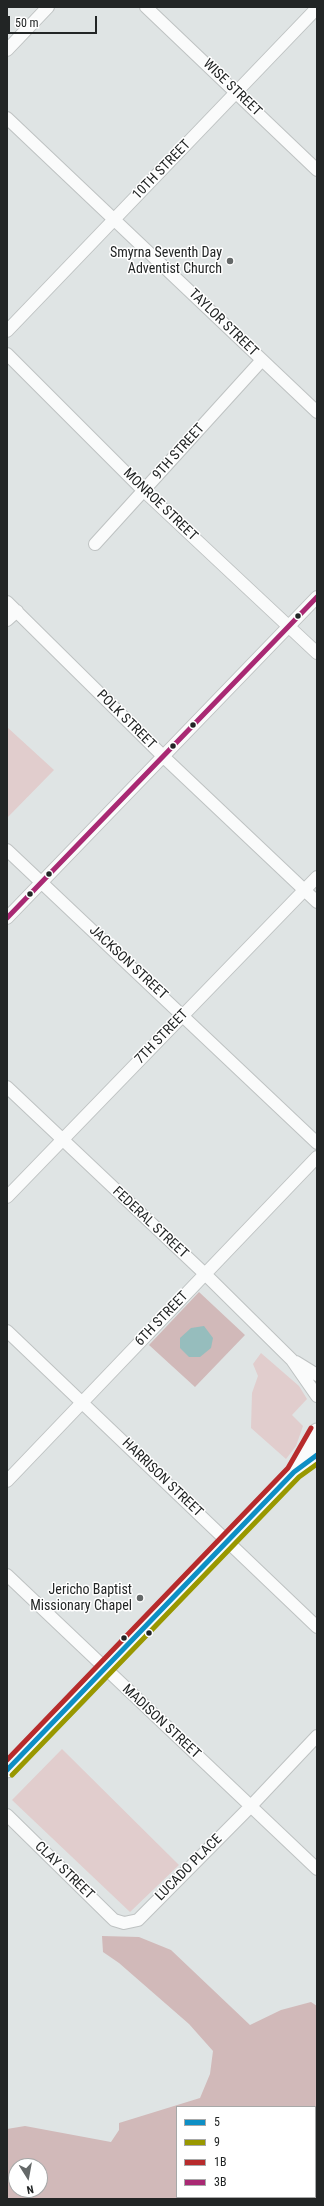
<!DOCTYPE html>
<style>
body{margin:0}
#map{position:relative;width:324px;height:2206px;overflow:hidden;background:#dfe4e4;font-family:"Roboto Condensed",sans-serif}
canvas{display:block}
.frame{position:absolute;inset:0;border:8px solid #222525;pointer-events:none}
.legend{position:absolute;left:176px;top:2106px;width:140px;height:92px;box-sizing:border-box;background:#fff;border:1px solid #a7a8a8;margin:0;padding:5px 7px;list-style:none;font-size:12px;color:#222525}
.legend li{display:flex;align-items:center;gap:8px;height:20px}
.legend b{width:20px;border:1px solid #a7a8a8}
.north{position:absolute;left:8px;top:2158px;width:40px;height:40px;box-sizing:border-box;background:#fff;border:1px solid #a7a8a8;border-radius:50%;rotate:169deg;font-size:11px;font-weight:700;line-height:16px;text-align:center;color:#222525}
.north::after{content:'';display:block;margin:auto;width:14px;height:18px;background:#646868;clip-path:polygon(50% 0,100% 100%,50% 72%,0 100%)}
.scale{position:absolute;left:8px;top:16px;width:89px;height:18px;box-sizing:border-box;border:2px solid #222525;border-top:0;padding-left:5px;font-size:12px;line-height:14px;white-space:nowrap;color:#222525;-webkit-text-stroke:3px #fff;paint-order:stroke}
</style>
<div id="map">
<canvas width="324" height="2206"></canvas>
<div class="frame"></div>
<ul class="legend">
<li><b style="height:5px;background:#0e8fc5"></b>5</li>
<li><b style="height:5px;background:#999800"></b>9</li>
<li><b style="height:5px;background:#b72b2c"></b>1B</li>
<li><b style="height:5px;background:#a92973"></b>3B</li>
</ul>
<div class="north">N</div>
<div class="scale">50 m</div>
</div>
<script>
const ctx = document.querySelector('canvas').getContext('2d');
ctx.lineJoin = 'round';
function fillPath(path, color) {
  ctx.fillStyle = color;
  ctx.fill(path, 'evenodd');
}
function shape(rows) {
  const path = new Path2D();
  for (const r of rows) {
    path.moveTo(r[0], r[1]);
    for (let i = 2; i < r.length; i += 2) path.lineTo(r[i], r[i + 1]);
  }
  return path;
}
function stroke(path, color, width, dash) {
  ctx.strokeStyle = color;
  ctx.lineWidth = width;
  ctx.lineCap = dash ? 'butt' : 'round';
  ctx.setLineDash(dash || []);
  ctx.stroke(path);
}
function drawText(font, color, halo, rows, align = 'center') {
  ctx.font = font + ' "Roboto Condensed",sans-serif';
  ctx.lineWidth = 3;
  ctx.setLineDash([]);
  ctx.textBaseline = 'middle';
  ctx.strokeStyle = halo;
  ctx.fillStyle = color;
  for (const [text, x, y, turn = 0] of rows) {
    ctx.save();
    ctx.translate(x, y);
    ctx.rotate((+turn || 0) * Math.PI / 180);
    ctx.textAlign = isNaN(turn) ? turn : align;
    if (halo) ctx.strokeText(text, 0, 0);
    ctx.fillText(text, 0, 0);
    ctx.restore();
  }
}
fillPath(shape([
 [7,727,54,770,7,818],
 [261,1353,299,1386,307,1399,292,1415,303,1426,296,1446,286,1459,251,1428,252,1393,258,1376,253,1364],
 [62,1749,179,1865,130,1912,12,1800]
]), '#e1cdcd');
fillPath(shape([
 [199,1292,245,1335,195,1387,149,1345],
 [102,1936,139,1937,171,1950,250,2025,281,2010,311,2002,317,2006,317,2199,7,2199,7,2129,25,2126,111,2142,119,2130,119,2123,200,2098,210,2074,213,2051,189,2024,119,1963,103,1952],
 [177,2107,315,2107,315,2197,177,2197],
 [16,2166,40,2166,40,2190,16,2190]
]), '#d1b9b9');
fillPath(shape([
 [204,1326,213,1338,211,1348,200,1357,189,1357,180,1348,180,1338,191,1328]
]), '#96bdbd');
const minor = shape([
 [146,7,317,170],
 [7,50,48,7],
 [7,118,317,412],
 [7,331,317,8],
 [7,354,144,491,317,653],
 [95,544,262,360],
 [7,602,168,761,317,902],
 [7,620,17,611],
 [7,850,317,1143],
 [7,918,317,597],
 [7,1087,205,1274,292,1360,317,1396],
 [7,1197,317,877],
 [7,1331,317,1627],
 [296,1362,317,1375],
 [7,1481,317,1157],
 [7,1575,317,1869],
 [7,1815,114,1920,124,1923,138,1920,250,1807,317,1736]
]);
const major = shape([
 [299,1464,317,1431],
 [7,1770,78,1698,294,1472,317,1455]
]);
stroke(minor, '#bec2c2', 14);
stroke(major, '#bec2c2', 17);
stroke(minor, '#fafbfb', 12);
stroke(major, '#fafbfb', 15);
stroke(shape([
 [7,1770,294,1472,317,1455]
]), '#0e8fc5', 5);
stroke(shape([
 [12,1775,299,1477,317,1464]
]), '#999800', 5);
stroke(shape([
 [7,1760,288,1468,311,1428]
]), '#b72b2c', 5);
stroke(shape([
 [7,918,317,597]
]), '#a92973', 5);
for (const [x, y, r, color] of [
 [230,261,4,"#646868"],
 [298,616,3.5,"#222525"],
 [193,725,3.5,"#222525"],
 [173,746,3.5,"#222525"],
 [49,874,3.5,"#222525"],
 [30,894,3.5,"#222525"],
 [140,1598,4,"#646868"],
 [149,1633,3.5,"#222525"],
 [124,1638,3.5,"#222525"]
]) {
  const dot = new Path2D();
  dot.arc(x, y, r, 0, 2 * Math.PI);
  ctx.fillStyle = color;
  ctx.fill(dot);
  stroke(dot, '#fff', 1.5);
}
drawText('14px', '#222525', '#fff', [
 ["WISE STREET",232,88,44],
 ["10TH STREET",162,170,-46],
 ["TAYLOR STREET",223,323,44],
 ["9TH STREET",179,452,-48],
 ["MONROE STREET",160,505,44],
 ["POLK STREET",126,720,45],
 ["JACKSON STREET",128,963,43],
 ["7TH STREET",162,1037,-46],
 ["FEDERAL STREET",150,1223,43],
 ["6TH STREET",162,1319,-46],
 ["HARRISON STREET",162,1478,44],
 ["MADISON STREET",161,1722,43],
 ["LUCADO PLACE",189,1868,-45],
 ["CLAY STREET",64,1871,44]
]);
drawText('14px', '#222525', '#fff', [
 ["Smyrna Seventh Day",222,253],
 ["Adventist Church",222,269],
 ["Jericho Baptist",132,1590],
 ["Missionary Chapel",132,1606]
], 'right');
</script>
